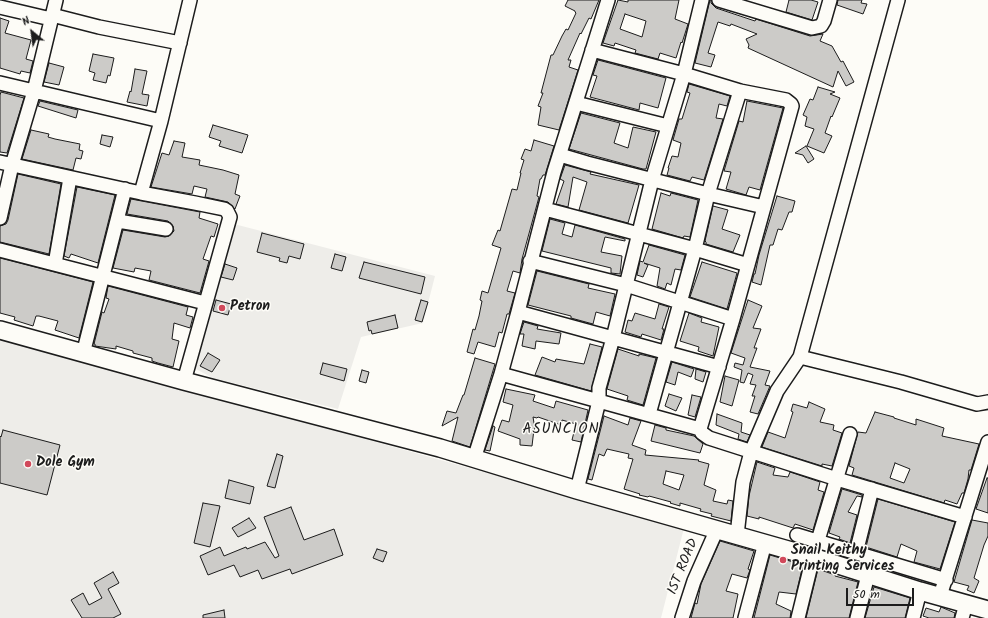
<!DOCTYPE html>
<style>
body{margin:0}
#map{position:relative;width:988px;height:618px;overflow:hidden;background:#fdfcf7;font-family:Kalam,sans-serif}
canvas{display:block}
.north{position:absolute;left:12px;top:12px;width:40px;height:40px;-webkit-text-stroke:3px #fdfcf7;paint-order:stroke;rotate:331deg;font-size:11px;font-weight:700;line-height:16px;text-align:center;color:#1c1c1c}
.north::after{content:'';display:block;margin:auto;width:14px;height:18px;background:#1c1c1c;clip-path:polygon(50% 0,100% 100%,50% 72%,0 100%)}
.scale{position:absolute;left:846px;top:588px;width:68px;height:18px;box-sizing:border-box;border:2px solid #1c1c1c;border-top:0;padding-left:5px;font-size:12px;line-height:14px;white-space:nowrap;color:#1c1c1c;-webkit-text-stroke:3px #fdfcf7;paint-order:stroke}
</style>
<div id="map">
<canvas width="988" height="618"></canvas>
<div class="north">N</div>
<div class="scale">50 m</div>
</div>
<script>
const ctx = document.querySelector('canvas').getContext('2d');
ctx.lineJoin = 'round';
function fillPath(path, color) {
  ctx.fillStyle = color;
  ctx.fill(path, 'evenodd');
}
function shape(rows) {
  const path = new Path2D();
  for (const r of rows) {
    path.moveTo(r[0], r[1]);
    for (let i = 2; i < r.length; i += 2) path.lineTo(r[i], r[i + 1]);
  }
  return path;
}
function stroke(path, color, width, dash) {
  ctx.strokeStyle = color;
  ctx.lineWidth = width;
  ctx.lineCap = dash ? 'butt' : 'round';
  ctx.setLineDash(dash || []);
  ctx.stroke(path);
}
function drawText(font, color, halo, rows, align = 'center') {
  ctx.font = font + ' Kalam,sans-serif';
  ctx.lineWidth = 3;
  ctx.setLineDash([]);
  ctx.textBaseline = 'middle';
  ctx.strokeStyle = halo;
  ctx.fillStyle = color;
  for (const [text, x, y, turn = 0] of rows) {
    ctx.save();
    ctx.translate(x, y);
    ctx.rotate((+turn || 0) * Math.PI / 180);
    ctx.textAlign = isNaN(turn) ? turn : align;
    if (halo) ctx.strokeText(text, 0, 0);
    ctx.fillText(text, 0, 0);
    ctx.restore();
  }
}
fillPath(shape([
 [234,224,435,276,423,323,361,337,338,409,213,378,194,368],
 [0,337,684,528,661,618,0,618]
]), '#eeede9');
const building = shape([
 [568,0,599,0,591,19,589,18,581,34,580,33,568,60,571,60,569,67,578,70,559,130,538,125,541,107,538,106,543,93,541,93,551,55,553,55,562,36,566,29,568,30,576,13,575,12,575,11,565,6,568,0],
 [618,0,628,2,628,0,679,0,675,19,688,24,682,43,681,42,676,58,660,53,658,59,635,53,636,50,615,43,614,46,603,43,618,0],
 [625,14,646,21,642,37,620,29,625,14],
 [710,0,711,0,711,3,716,8,755,21,756,19,810,36,823,34,820,41,832,46,841,62,843,61,854,82,846,86,838,71,833,87,748,48,749,45,746,39,757,34,731,24,730,26,718,22,708,53,715,55,711,67,695,63,710,0],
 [789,0,811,0,818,2,812,20,786,12,789,0],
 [838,0,862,0,861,3,867,4,863,14,837,5,838,0],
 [0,18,9,21,5,33,31,40,26,59,33,61,30,73,21,71,20,74,0,68,0,18],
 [93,54,114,58,110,76,108,75,106,83,93,80,95,73,89,71,93,54],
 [598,60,666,78,658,108,640,103,639,110,590,97,597,76,593,75,598,60],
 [49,63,64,67,59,85,44,82,49,63],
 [135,69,147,71,142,94,149,95,147,106,127,102,130,91,131,92,135,69],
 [689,84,730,96,727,106,719,104,716,118,723,119,704,180,692,177,690,181,667,175,669,168,668,168,672,156,678,157,681,143,673,140,679,119,682,119,690,93,687,92,689,84],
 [818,87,835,92,830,94,840,98,832,117,831,116,825,133,832,136,824,153,807,146,814,129,805,126,807,117,803,115,810,99,813,100,818,87],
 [1,92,24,98,7,153,0,152,0,95,1,92],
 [40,101,78,110,76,118,38,106,40,101],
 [747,101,783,108,760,190,749,187,746,195,726,189,731,172,724,171,739,121,743,122,747,101],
 [581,113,620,123,614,143,628,148,633,127,656,132,646,169,643,169,569,149,581,113],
 [213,125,248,135,242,153,219,146,221,141,209,137,213,125],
 [31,130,49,134,48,137,55,139,80,144,79,150,83,151,81,159,76,158,73,170,22,159,31,130],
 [102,135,113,137,110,147,100,144,102,135],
 [534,140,554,146,545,175,543,175,541,179,540,179,537,196,539,197,522,259,520,273,513,271,507,291,515,293,509,314,507,314,502,333,499,332,495,347,478,342,474,354,467,352,473,329,475,330,479,316,482,301,480,300,482,291,488,293,501,248,492,245,498,230,500,231,512,189,517,190,521,173,520,173,524,160,521,159,525,149,531,151,534,140],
 [174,141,185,143,182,157,200,160,199,165,223,170,239,175,235,194,240,196,235,209,228,202,205,197,207,189,194,186,192,194,151,187,162,153,169,155,174,141],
 [806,146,814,159,808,163,803,155,795,153,806,146],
 [565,165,591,172,590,174,639,185,628,223,579,210,587,182,573,177,568,207,556,204,564,181,560,179,565,165],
 [18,174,61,184,49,254,0,242,0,226,6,224,8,220,18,174],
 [77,187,115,195,98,263,71,254,69,258,64,256,77,187],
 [661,193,670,196,671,193,698,200,690,237,684,236,683,238,652,229,661,193],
 [777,196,795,201,792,212,789,212,782,230,778,229,773,245,770,245,761,285,752,282,754,274,755,274,759,255,777,196],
 [131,199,200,212,199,218,218,224,214,237,211,236,203,259,209,261,200,293,149,280,151,271,135,268,134,272,113,268,123,230,165,237,169,236,174,231,173,226,168,221,127,214,131,199],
 [713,206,728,210,722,229,740,235,733,252,706,244,706,242,705,241,713,206],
 [550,219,565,223,562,234,572,237,575,225,625,239,625,241,605,237,601,252,622,256,620,274,611,273,611,268,542,251,550,219],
 [262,233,304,244,300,259,289,256,287,263,279,261,280,258,257,252,262,233],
 [649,245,685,255,681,270,675,269,671,285,667,283,665,289,657,286,660,268,644,263,648,265,643,277,637,275,640,261,643,262,649,245],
 [335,254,346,257,342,271,331,268,335,254],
 [0,258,93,282,79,338,55,330,58,321,39,316,36,316,33,326,14,320,15,317,0,313,0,258],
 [364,262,425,277,421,294,359,278,364,262],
 [702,262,737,273,727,309,690,297,702,262],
 [225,264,237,268,233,280,221,277,225,264],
 [537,271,589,284,588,288,615,294,610,316,596,312,593,324,571,318,571,316,528,305,537,271],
 [108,286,188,307,186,315,193,317,190,328,174,323,172,339,179,341,173,367,158,363,152,361,152,358,133,353,133,351,116,346,116,349,95,346,95,344,94,344,102,312,104,313,109,299,106,298,108,286],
 [216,300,231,304,228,315,213,311,216,300],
 [421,300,428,302,422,322,415,320,421,300],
 [748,300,762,306,753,328,761,329,754,348,757,348,750,367,770,371,765,385,770,386,758,414,750,412,755,396,752,396,756,385,750,384,753,375,748,373,744,383,740,382,742,370,734,367,735,363,743,365,745,358,731,353,748,300],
 [659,304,669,307,662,329,664,329,661,340,642,334,641,337,625,332,628,320,632,321,635,313,655,319,659,304],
 [689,313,702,318,701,322,719,327,713,356,698,351,699,347,680,341,689,313],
 [395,315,398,328,372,334,371,330,369,331,367,322,395,315],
 [524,322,538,326,537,329,561,333,559,344,536,341,535,349,522,346,524,334,520,334,524,322],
 [590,344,602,347,591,391,535,375,542,357,555,362,556,359,584,364,590,344],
 [618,349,639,356,639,354,656,358,643,405,627,400,628,396,607,389,618,349],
 [208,353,220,360,212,372,200,366,208,353],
 [475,358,495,364,470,447,452,441,458,417,442,426,447,411,456,413,463,395,464,395,475,358],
 [672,362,694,369,691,377,678,372,675,385,666,382,672,362],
 [323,363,347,369,344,381,320,374,323,363],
 [696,369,706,372,703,382,695,379,696,369],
 [362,370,369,372,366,383,359,381,362,370],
 [725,376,739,380,732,406,720,402,725,376],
 [506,389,535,395,533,401,554,408,556,401,588,410,581,442,572,440,576,424,562,420,561,425,538,417,537,418,533,417,535,429,534,429,532,446,520,445,520,439,498,431,502,420,509,422,513,405,503,402,506,389],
 [669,394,682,398,676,411,665,406,669,394],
 [692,395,701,397,695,417,688,415,692,395],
 [809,402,825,409,820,422,834,425,833,430,842,433,832,466,822,464,822,466,762,447,768,432,785,438,793,412,791,411,793,404,807,408,809,402],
 [875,412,894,417,894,418,916,425,916,419,944,428,942,436,979,444,971,470,969,470,968,479,964,493,962,493,957,504,945,500,944,503,852,475,854,468,849,466,858,432,866,433,875,412],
 [895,463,910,469,904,483,890,478,895,463],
 [717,414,742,423,741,432,750,435,747,442,738,439,739,434,716,425,717,414],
 [604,416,628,425,630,418,641,421,632,445,646,450,645,455,699,460,698,461,709,464,704,485,716,490,713,501,727,504,728,500,733,501,731,521,711,516,712,514,700,511,701,509,680,503,680,506,670,503,671,502,649,496,648,497,639,495,640,494,624,489,633,459,628,458,629,454,607,449,604,456,599,454,592,480,588,479,604,416],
 [666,471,684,475,679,490,663,484,666,471],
 [655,425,666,428,666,430,694,436,703,444,700,453,651,441,655,425],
 [493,426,495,427,490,451,485,450,493,426],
 [3,430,60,445,47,495,0,483,0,436,1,437,3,430],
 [277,454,283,456,275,488,267,486,277,454],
 [757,462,775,468,773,475,788,477,790,472,820,482,818,490,824,492,813,530,795,524,793,528,759,517,759,519,747,516,749,496,757,462],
 [987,478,988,478,988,513,976,509,987,478],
 [229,480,254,487,250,504,225,498,229,480],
 [842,489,862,495,862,497,857,496,848,512,857,515,850,543,839,539,840,537,829,533,842,489],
 [878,499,955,522,940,569,914,562,917,551,901,544,897,557,866,547,878,499],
 [203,503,220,506,210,547,194,543,203,503],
 [291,507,304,540,334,529,343,555,292,574,290,569,262,579,258,570,240,577,234,565,208,575,200,556,220,547,224,556,246,547,247,549,265,542,275,558,279,556,264,517,291,507],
 [249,518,256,528,238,537,232,528,249,518],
 [972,520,988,523,988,536,984,545,974,578,979,581,974,593,967,590,969,586,954,582,972,520],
 [720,541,754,551,748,569,750,570,747,578,732,574,726,591,738,594,733,618,691,618,695,603,697,604,701,584,720,541],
 [377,549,387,552,383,562,373,558,377,549],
 [770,555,803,565,796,594,779,592,776,604,791,611,790,618,754,618,770,555],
 [818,569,835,575,835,576,858,582,849,618,806,618,818,569],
 [113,572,119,583,108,589,121,614,113,618,82,618,71,600,83,593,89,605,102,598,94,583,113,572],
 [874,587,910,598,905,618,865,618,874,587],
 [941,607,955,613,954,618,929,618,923,616,926,608,939,612,941,607],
 [224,610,225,618,203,618,203,615,224,610]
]);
fillPath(building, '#cccbc8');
stroke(building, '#1c1c1c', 1);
const minor = shape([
 [719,0,812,28,821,26,824,21,830,0],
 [0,7,51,19],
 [52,15,99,27,180,43],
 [0,83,161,121,190,0],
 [576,103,668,126],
 [560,155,587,163,708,194,764,207],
 [0,162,141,193,195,203,224,209,227,211,230,217,184,381],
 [141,193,161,121],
 [545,209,695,249,748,265],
 [0,218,12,165,34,91,56,0],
 [118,221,166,229],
 [0,250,205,303],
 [530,261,626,285,733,319],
 [55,264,70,178],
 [518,312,719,367],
 [83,354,125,189],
 [800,357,898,0],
 [501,374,700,429,733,319,792,106,791,104,786,100,740,91,684,74,592,50],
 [649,414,695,249,708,194,740,91],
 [700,429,702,433,709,438,837,479,965,517],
 [474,459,501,374,518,312,554,172,608,0],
 [577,490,599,401,599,388,613,338,652,180,684,74,702,0],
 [737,535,743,482,751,452,777,391,800,357,901,382,977,404,988,402],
 [797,535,946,580],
 [856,553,872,489],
 [940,596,988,442],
 [682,618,694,581,717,529],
 [745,618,765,543],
 [798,618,813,557,850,434],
 [857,618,868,575],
 [913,618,920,591],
 [962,618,966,604]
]);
const major = shape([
 [0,330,184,381,440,448,577,490,813,557,920,591,988,610]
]);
stroke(minor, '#1c1c1c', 16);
stroke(major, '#1c1c1c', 20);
stroke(minor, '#fdfcf7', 13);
stroke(major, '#fdfcf7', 17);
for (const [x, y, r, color] of [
 [222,308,4,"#d1495b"],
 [28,464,4,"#d1495b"],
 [783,560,4,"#d1495b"]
]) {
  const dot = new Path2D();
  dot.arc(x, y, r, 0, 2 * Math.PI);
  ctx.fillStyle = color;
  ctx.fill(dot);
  stroke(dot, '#fdfcf7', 1.5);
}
drawText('bold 14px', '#1c1c1c', '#fdfcf7', [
 ["Petron",230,308],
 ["Dole Gym",36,464],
 ["Snail Keithy",791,552],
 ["Printing Services",791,568]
], 'left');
drawText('14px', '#1c1c1c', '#fdfcf7', [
 ["1ST ROAD",684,567,-68]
]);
ctx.letterSpacing = '1px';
drawText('15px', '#1c1c1c', '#fdfcf7', [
 ["ASUNCION",561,430]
]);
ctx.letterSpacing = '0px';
</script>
